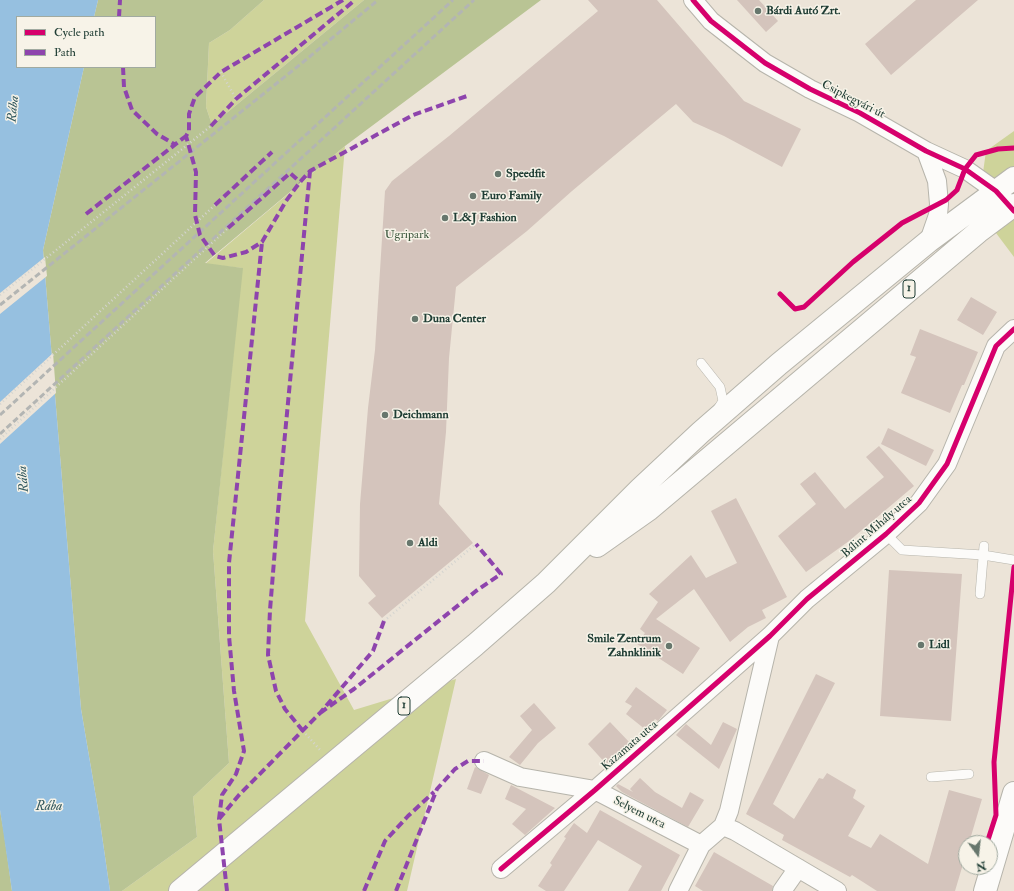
<!DOCTYPE html>
<meta charset="utf-8">
<style>
body{margin:0}
#map{position:relative;width:1014px;height:891px;overflow:hidden;background:#ece4d8;font-family:"IM FELL Double Pica",serif}
canvas{display:block}
.legend{position:absolute;left:16px;top:16px;width:140px;height:52px;box-sizing:border-box;background:#f7f3e8;border:1px solid #a1aaa0;margin:0;padding:5px 7px;list-style:none;font-size:12px;color:#1f3d34}
.legend li{display:flex;align-items:center;gap:8px;height:20px}
.legend b{width:20px;border:1px solid #a1aaa0}
.north{position:absolute;left:958px;top:835px;width:40px;height:40px;box-sizing:border-box;background:#f7f3e8;border:1px solid #a1aaa0;border-radius:50%;rotate:165deg;font-size:11px;font-weight:700;line-height:16px;text-align:center;color:#1f3d34}
.north::after{content:'';display:block;margin:auto;width:14px;height:18px;background:#67776d;clip-path:polygon(50% 0,100% 100%,50% 72%,0 100%)}
</style>
<div id="map">
<canvas width="1014" height="891"></canvas>
<ul class="legend">
<li><b style="height:5px;background:#d6006c"></b>Cycle path</li>
<li><b style="height:5px;background:#8e44ad"></b>Path</li>
</ul>
<div class="north">N</div>
</div>
<script>
const ctx = document.querySelector('canvas').getContext('2d');
ctx.lineJoin = 'round';
function fillPath(path, color) {
  ctx.fillStyle = color;
  ctx.fill(path, 'evenodd');
}
function shape(rows) {
  const path = new Path2D();
  for (const r of rows) {
    path.moveTo(r[0], r[1]);
    for (let i = 2; i < r.length; i += 2) path.lineTo(r[i], r[i + 1]);
  }
  return path;
}
function stroke(path, color, width, dash) {
  ctx.strokeStyle = color;
  ctx.lineWidth = width;
  ctx.lineCap = dash ? 'butt' : 'round';
  ctx.setLineDash(dash || []);
  ctx.stroke(path);
}
function drawText(font, color, halo, rows, align = 'center') {
  ctx.font = font + ' "IM FELL Double Pica",serif';
  ctx.lineWidth = 3;
  ctx.setLineDash([]);
  ctx.textBaseline = 'middle';
  ctx.strokeStyle = halo;
  ctx.fillStyle = color;
  for (const [text, x, y, turn = 0] of rows) {
    ctx.save();
    ctx.translate(x, y);
    ctx.rotate((+turn || 0) * Math.PI / 180);
    ctx.textAlign = isNaN(turn) ? turn : align;
    if (halo) ctx.strokeText(text, 0, 0);
    ctx.fillText(text, 0, 0);
    ctx.restore();
  }
}
fillPath(shape([
 [264,0,364,0,212,125,206,107,209,43,230,30],
 [1014,131,1014,257,978,209,986,151],
 [345,146,305,621,354,710,456,679,407,891,122,891,197,837,193,797,229,763,213,551,242,268,205,264]
]), '#ced39a');
fillPath(shape([
 [98,0,264,0,230,30,209,43,206,107,212,125,364,0,541,0,345,146,205,263,243,268,213,551,229,763,193,797,197,837,122,891,110,891,99,815,81,709,43,250,84,67,155,67,155,17,94,17],
 [0,810,4,833,12,891,0,891]
]), '#b9c494');
fillPath(shape([
 [0,0,98,0,94,17,17,17,17,67,84,67,43,250,81,709,99,815,110,891,12,891,0,810]
]), '#96c0e0');
fillPath(shape([
 [45,257,47,276,0,314,0,293],
 [53,353,56,393,0,444,0,402]
]), '#ece4d8');
fillPath(shape([
 [588,0,657,0,744,101,801,129,782,167,724,136,693,122,676,104,572,191,527,231,456,287,449,358,446,432,439,504,473,543,382,618,368,603,376,596,359,576,360,504,368,408,375,350,385,191,392,181,449,136,598,11],
 [737,0,759,0,778,21,766,32],
 [916,0,978,0,891,75,865,44],
 [971,297,997,312,983,335,957,320],
 [920,329,978,352,964,385,962,385,950,413,901,393,916,357,910,355],
 [888,428,934,450,926,466,881,444],
 [879,446,914,486,849,541,806,572,778,536,816,504,800,484,815,472,845,509,884,477,866,457],
 [736,498,787,597,762,610,766,618,748,627,730,642,694,589,656,619,700,648,683,674,637,644,645,633,640,629,658,602,649,594,691,555,706,578,737,563,711,511],
 [889,570,962,574,951,721,880,716],
 [816,674,835,683,773,804,794,819,819,778,823,779,827,773,856,790,853,798,865,806,848,836,871,848,880,834,928,864,949,790,982,799,969,843,966,843,966,854,955,891,877,891,852,875,850,877,782,840,784,835,746,814],
 [636,687,667,710,658,721,655,719,646,730,626,714,632,706,625,702],
 [534,703,556,728,538,743,520,765,509,757,532,730,520,716],
 [610,722,631,744,607,765,588,744],
 [723,722,737,729,719,769,676,735,686,724,711,745],
 [475,767,489,775,481,794,467,789],
 [640,778,655,792,682,808,690,792,704,800,688,827,622,792,616,786,618,784,633,792,630,789],
 [511,785,555,808,525,835,512,824,526,809,505,799],
 [600,810,680,855,661,891,628,891,642,866,598,840,564,891,546,891,538,886,552,865,550,863,566,838,564,837,574,823,587,833],
 [714,852,773,886,772,891,703,891,695,886]
]), '#d4c4bc');
const lane = shape([
 [701,363,720,387,723,401,718,409],
 [886,534,902,550,983,555,1014,560],
 [980,594,984,546],
 [931,777,969,774]
]);
const street = shape([
 [693,0,711,21,765,63,810,89,860,113,926,151,965,169,996,191,1005,201],
 [926,151,937,181,939,204,938,215,929,241],
 [484,761,520,777,595,790,701,845],
 [723,826,735,831,837,891],
 [501,869,595,790,770,636,807,599,886,534,919,503,947,464,996,346,1014,329],
 [678,891,701,845,723,826,729,811,770,636],
 [782,891,798,868]
]);
const secondary = shape([
 [985,891,1014,793]
]);
const primary = shape([
 [597,546,648,510,978,232,1014,205],
 [180,891,475,645,546,583,640,489,701,432,779,364,929,241,1014,178]
]);
stroke(lane, '#b6b4ab', 10);
stroke(street, '#b6b4ab', 20);
stroke(secondary, '#b6b4ab', 24);
stroke(primary, '#b6b4ab', 24);
stroke(shape([
 [221,72,236,99],
 [0,295,211,126],
 [0,404,215,205],
 [0,439,228,228],
 [384,621,476,544],
 [303,731,321,751]
]), '#d4d4d0', 2.5, [1, 3]);
stroke(lane, '#fcfbf9', 9);
stroke(street, '#fcfbf9', 18);
stroke(secondary, '#fcfbf9', 22);
stroke(primary, '#fcfbf9', 22);
stroke(shape([
 [0,305,302,63,378,0],
 [0,415,453,0],
 [0,434,474,0]
]), '#b3b5b3', 3, [6, 3]);
stroke(shape([
 [343,0,221,72,195,97,189,114,189,131,186,136,196,172,195,215,200,235,215,256,223,258,246,252,262,242,286,201,300,182,310,171,413,115,467,96],
 [119,17,120,0],
 [123,67,124,87,132,110,157,134,174,144],
 [211,126,236,99,355,0],
 [215,205,272,152],
 [86,214,186,136],
 [228,228,290,173,300,182],
 [320,713,354,689,476,591,501,574,476,544],
 [303,731,285,709,276,691,268,655,270,610,280,487,310,171],
 [219,819,239,795,320,713,373,651,384,621],
 [227,891,219,819,222,795,236,774,244,751,234,691,229,636,229,563,262,242],
 [364,891,385,841,408,816,434,792],
 [396,891,437,789,455,769,468,761,484,761]
]), '#8e44ad', 4, [8, 4]);
stroke(shape([
 [693,0,711,21,765,63,810,89,860,113,926,151,965,169,996,191,1014,211],
 [780,294,795,309,804,307,853,262,902,223,946,200,957,190,965,169,976,155,998,149,1014,148],
 [987,843,996,815,994,762,1014,567],
 [501,869,595,790,770,636,807,599,886,534,919,503,947,464,996,346,1014,329]
]), '#d6006c', 5);
for (const [x, y, r, color] of [
 [758,11,4,"#67776d"],
 [498,174,4,"#67776d"],
 [473,196,4,"#67776d"],
 [445,218,4,"#67776d"],
 [415,319,4,"#67776d"],
 [385,415,4,"#67776d"],
 [410,543,4,"#67776d"],
 [921,645,4,"#67776d"],
 [669,646,4,"#67776d"]
]) {
  const dot = new Path2D();
  dot.arc(x, y, r, 0, 2 * Math.PI);
  ctx.fillStyle = color;
  ctx.fill(dot);
  stroke(dot, '#f7f3e8', 1.5);
}
for (const [x, y, w] of [
 [909,289,12],
 [404,706,12]
]) {
  const box = new Path2D();
  box.roundRect(x - w / 2, y - 9, w, 18, 3);
  ctx.fillStyle = '#f7f3e8';
  ctx.fill(box);
  stroke(box, '#1f3d34', 1);
}
drawText('bold 11px', '#1f3d34', null, [
 ["1",909,289],
 ["1",404,706]
]);
drawText('bold 12px', '#1f3d34', '#f7f3e8', [
 ["Bárdi Autó Zrt.",766,11],
 ["Speedfit",506,174],
 ["Euro Family",481,196],
 ["L&J Fashion",453,218],
 ["Duna Center",423,319],
 ["Deichmann",393,415],
 ["Aldi",418,543],
 ["Smile Zentrum",661,639,"right"],
 ["Zahnklinik",661,653,"right"],
 ["Lidl",929,645]
], 'left');
drawText('12px', '#1f3d34', '#f7f3e8', [
 ["Csipkegyári út",853,100,27],
 ["Bálint Mihály utca",877,527,-41],
 ["Kazamata utca",630,746,-41],
 ["Selyem utca",639,813,27]
]);
drawText('12px', '#3d583e', '#f7f3e8', [
 ["Ugripark",407,235]
]);
drawText('italic 13px', '#345a60', '#f7f3e8', [
 ["Rába",14,109,-84],
 ["Rába",24,479,-95],
 ["Rába",49,807]
]);
</script>
